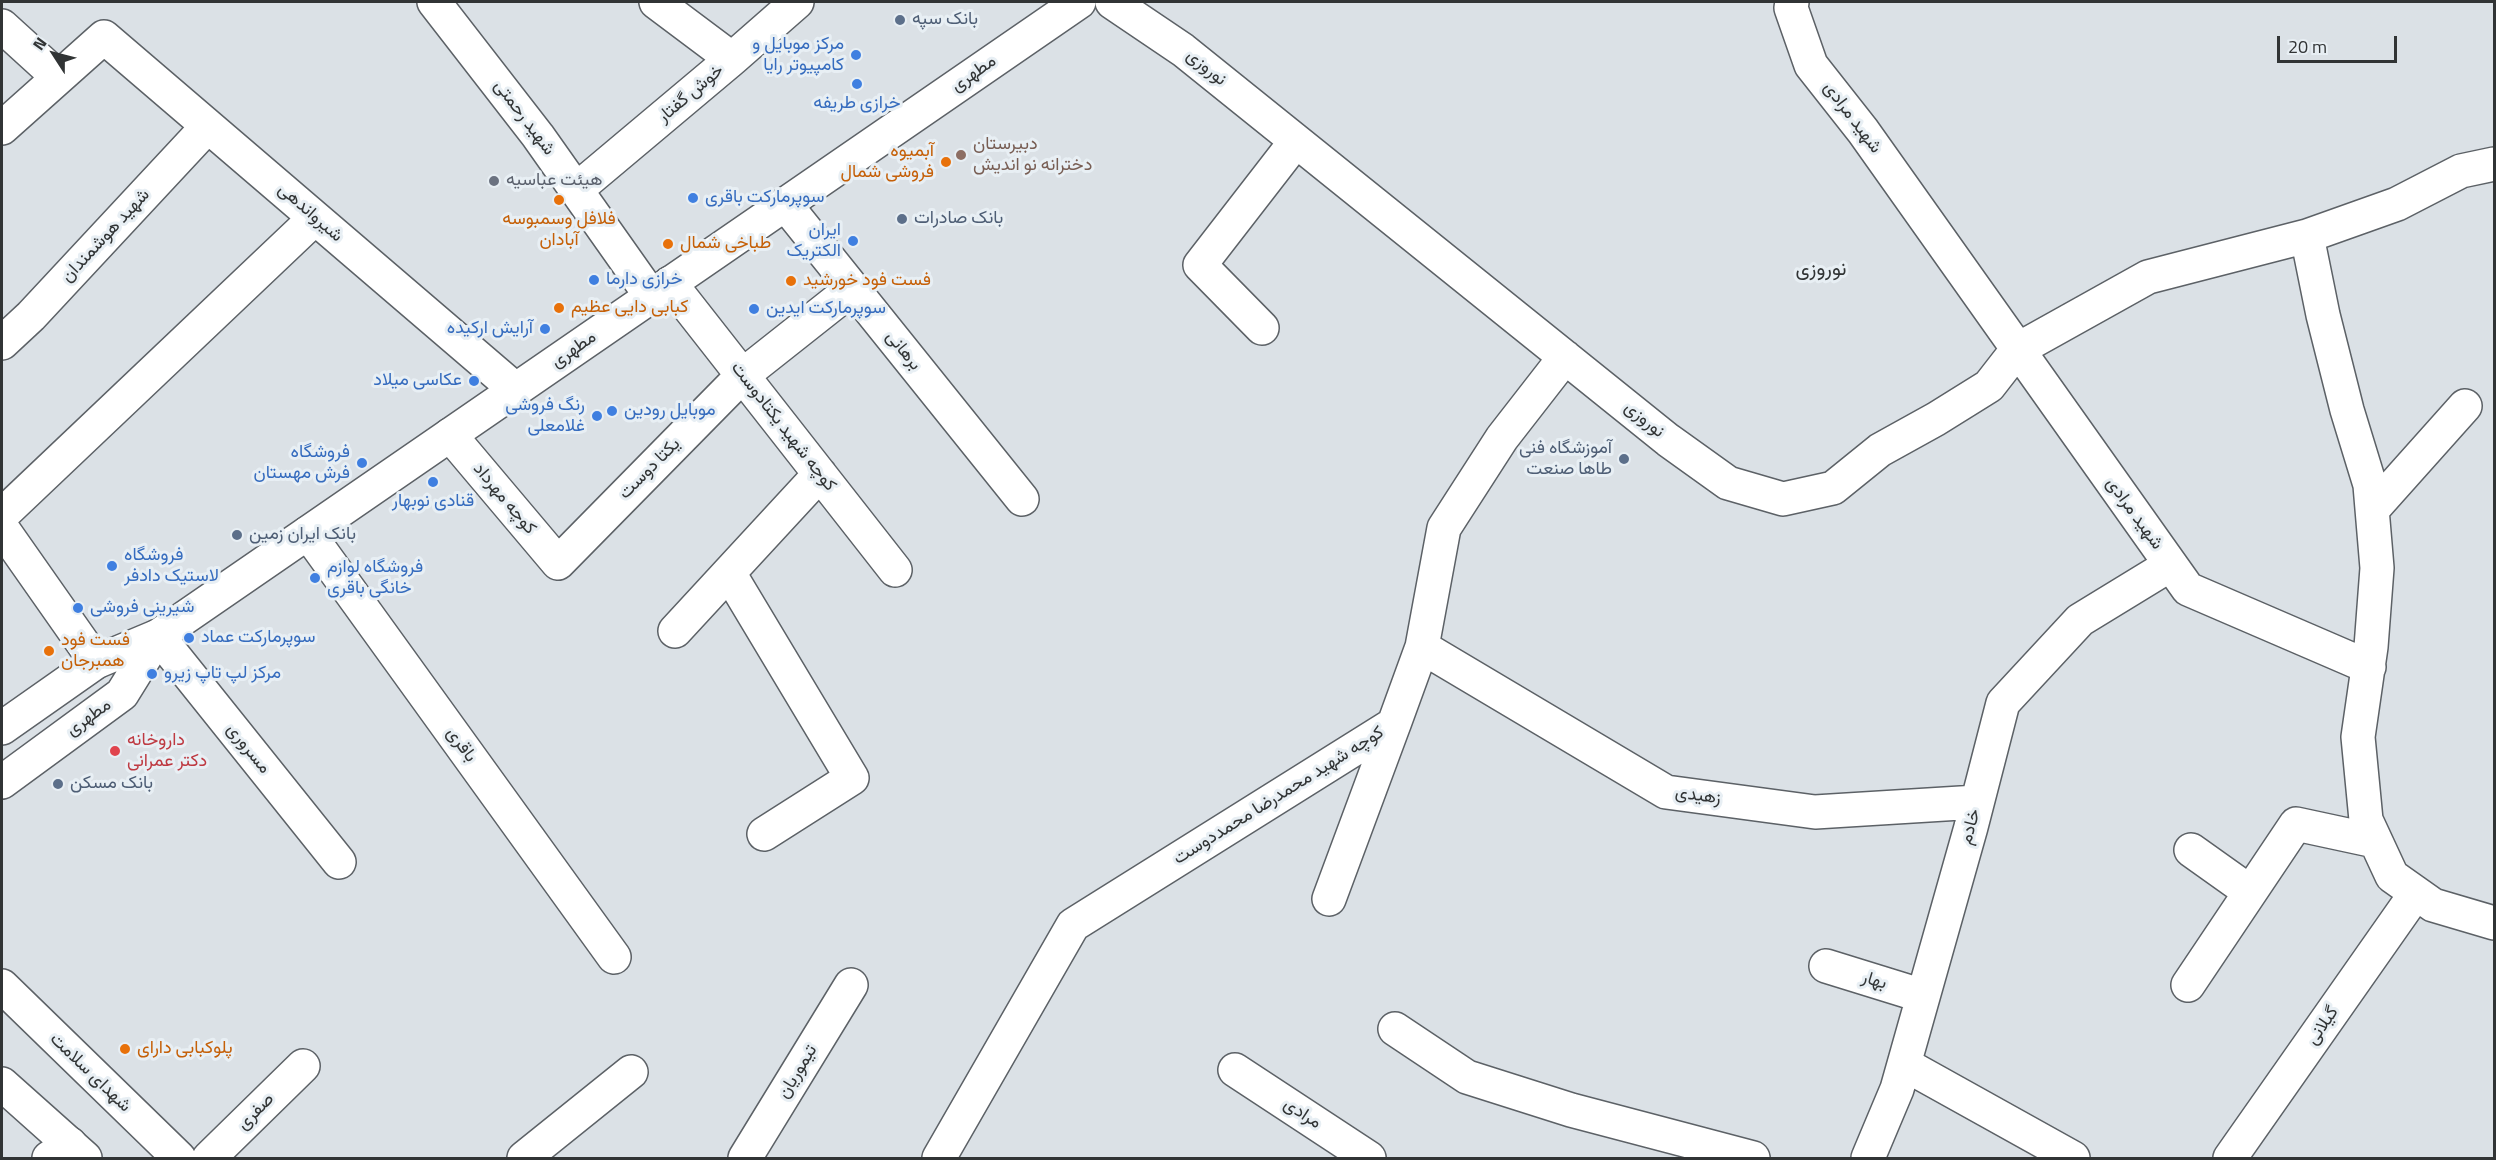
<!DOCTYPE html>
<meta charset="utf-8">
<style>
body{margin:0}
#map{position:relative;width:2496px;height:1160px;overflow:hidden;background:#dbe1e6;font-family:"Titillium Web",sans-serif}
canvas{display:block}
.frame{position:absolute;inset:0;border:3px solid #313435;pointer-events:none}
.north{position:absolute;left:24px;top:24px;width:60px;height:60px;-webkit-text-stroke:4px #e8eff4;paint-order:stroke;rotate:306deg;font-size:16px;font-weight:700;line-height:24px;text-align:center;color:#313435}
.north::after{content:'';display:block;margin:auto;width:21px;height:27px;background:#313435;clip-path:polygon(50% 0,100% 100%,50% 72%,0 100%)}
.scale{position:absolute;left:2277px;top:36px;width:120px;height:27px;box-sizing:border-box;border:3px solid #313435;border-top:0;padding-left:8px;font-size:18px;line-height:21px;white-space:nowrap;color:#313435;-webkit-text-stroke:4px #e8eff4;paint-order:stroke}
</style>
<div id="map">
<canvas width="2496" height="1160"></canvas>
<div class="frame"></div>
<div class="north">N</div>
<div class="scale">20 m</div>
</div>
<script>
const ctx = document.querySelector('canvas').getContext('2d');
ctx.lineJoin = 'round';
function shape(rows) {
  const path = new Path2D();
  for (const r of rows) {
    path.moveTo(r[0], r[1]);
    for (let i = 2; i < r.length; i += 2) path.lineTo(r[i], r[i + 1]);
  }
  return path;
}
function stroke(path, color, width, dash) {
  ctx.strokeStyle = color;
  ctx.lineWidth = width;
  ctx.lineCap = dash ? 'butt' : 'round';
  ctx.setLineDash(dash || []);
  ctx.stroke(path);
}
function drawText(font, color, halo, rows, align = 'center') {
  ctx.font = font + ' "Titillium Web",Vazirmatn,sans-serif';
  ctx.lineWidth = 6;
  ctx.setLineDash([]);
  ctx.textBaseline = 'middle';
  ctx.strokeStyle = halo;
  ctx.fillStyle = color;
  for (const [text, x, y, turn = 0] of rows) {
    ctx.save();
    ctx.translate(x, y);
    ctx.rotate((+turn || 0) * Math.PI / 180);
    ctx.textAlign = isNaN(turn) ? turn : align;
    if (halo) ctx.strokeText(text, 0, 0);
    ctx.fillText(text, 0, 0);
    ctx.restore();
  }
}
const minor = shape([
 [434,2,538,136,651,296],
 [1112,2,1183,50,1668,440,1728,483,1783,499,1833,488,1880,450,1936,419,1989,386,2017,350,2148,277,2307,236,2323,315,2347,410,2370,485,2377,568,2371,647,2358,737,2366,820,2392,876,2433,905,2494,923],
 [1792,2,1791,8,1811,65,1863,131,2188,589,2369,667],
 [2,26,58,77],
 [732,59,797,2],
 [2,128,104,37,516,390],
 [576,190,732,59,656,2],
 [785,204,1022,499],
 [2307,236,2397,204,2461,171,2494,164],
 [670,283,895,570],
 [1262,328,1200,265,1296,141],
 [2,343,31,316,208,126],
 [450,435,558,563,743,375,853,288],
 [2373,509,2465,406],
 [2,515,315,218],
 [2,528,96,662],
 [308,533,614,957],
 [729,573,852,778,764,834],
 [675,631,820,474],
 [158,636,339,862],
 [1422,647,1666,792,1815,812,1977,802],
 [2191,850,2250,892],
 [1329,899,1394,724],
 [1826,966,1923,996],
 [2188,985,2296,824,2375,841],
 [1395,1029,1467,1077,1571,1110,1753,1158],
 [1904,1064,2073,1158],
 [1235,1070,1369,1158],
 [49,1158,70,1144],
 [209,1158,303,1066],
 [524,1158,631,1072],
 [745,1158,851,985],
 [939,1158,1073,925,1394,724,1422,647,1444,528,1502,438,1565,357],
 [1868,1158,1897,1089,1971,827,2003,703,2080,620,2170,565],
 [2230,1158,2416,893]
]);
const major = shape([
 [2,728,96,662,158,636,1079,2],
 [2,782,122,694,158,636],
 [2,986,179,1158],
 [2,1084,85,1158]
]);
stroke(minor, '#5c6166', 36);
stroke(major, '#5c6166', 36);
stroke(minor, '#fff', 33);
stroke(major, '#fff', 33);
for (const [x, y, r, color] of [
 [900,20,6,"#5c6f8a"],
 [856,55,6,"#3f7fe0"],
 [857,84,6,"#3f7fe0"],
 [961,155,6,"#8d6e63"],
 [946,162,6,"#e8710a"],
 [494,181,6,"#6b7280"],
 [693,198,6,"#3f7fe0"],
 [559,200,6,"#e8710a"],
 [902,219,6,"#5c6f8a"],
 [853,241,6,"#3f7fe0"],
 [668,244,6,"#e8710a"],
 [594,280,6,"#3f7fe0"],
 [791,281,6,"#e8710a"],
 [559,308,6,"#e8710a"],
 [754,309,6,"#3f7fe0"],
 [545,329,6,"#3f7fe0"],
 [474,381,6,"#3f7fe0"],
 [612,411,6,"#3f7fe0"],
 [597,416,6,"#3f7fe0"],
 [1624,459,6,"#5c6f8a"],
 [362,463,6,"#3f7fe0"],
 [433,482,6,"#3f7fe0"],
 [237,535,6,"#5c6f8a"],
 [112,566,6,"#3f7fe0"],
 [315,578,6,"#3f7fe0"],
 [78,608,6,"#3f7fe0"],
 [189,638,6,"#3f7fe0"],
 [49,651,6,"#e8710a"],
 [152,674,6,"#3f7fe0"],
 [115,751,6,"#e0444e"],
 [58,784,6,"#5c6f8a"],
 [125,1049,6,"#e8710a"]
]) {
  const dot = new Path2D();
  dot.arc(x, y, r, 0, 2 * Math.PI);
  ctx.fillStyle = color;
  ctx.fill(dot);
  stroke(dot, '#e8eff4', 2);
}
drawText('18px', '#4e5e75', '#e8eff4', [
 ["بانک سپه",912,20],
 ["بانک صادرات",914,219],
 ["آموزشگاه فنی",1612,449,"right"],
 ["طاها صنعت",1612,470,"right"],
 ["بانک ایران زمین",249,535],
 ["بانک مسکن",70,784]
], 'left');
drawText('18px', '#366cbe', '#e8eff4', [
 ["مرکز موبایل و",844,45,"right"],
 ["کامپیوتر رایا",844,66,"right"],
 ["خرازی طریفه",857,104,"center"],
 ["سوپرمارکت باقری",705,198],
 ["ایران",841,231,"right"],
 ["الکتریک",841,252,"right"],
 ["خرازی دارما",606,280],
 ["سوپرمارکت ایدین",766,309],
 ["آرایش ارکیده",533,329,"right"],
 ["عکاسی میلاد",462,381,"right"],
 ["رنگ فروشی",585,406,"right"],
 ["غلامعلی",585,427,"right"],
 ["موبایل رودین",624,411],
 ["فروشگاه",350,453,"right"],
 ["فرش مهستان",350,474,"right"],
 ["قنادی نوبهار",433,502,"center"],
 ["فروشگاه",124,556],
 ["لاستیک دادفر",124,577],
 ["فروشگاه لوازم",327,568],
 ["خانگی باقری",327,589],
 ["شیرینی فروشی",90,608],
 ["سوپرمارکت عماد",201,638],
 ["مرکز لپ تاپ زیرو",164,674]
], 'left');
drawText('18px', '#313435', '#e8eff4', [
 ["نوروزی",1206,68,39],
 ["مطهری",974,74,-35],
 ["خوش گفتار",691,94,-40],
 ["شهید رحمتی",524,118,53],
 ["شهید مرادی",1852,118,53],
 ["شیرواندهی",310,213,41],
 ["شهید هوشمندان",106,236,-47],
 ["مطهری",574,350,-35],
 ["برهانی",903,351,51],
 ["نوروزی",1644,420,39],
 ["کوچه شهید یکتادوست",783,427,52],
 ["یکتا دوست",650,469,-45],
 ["کوچه مهرداد",504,499,50],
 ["شهید مرادی",2134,514,54],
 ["مطهری",89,718,-36],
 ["باقری",461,745,54],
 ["مسروری",248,749,51],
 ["کوچه شهید محمدرضا محمددوست",1279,796,-32],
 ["زهیدی",1698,796,8],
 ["خادم",1971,827,-75],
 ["بهار",1874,981,17],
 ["گیلانی",2323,1026,-55],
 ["تیموریان",798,1072,-59],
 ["شهدای سلامت",90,1073,44],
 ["صفری",256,1112,-45],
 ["مرادی",1302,1114,33]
]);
drawText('18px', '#785e54', '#e8eff4', [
 ["دبیرستان",973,145],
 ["دخترانه نو اندیش",973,166]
], 'left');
drawText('18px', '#c56008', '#e8eff4', [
 ["آبمیوه",934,152,"right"],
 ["فروشی شمال",934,173,"right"],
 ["فلافل وسمبوسه",559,220,"center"],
 ["آبادان",559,241,"center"],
 ["طباخی شمال",680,244],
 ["فست فود خورشید",803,281],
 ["کبابی دایی عظیم",571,308],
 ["فست فود",61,641],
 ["همبرجان",61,662],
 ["پلوکبابی دارای",137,1049]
], 'left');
drawText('18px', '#5b616d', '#e8eff4', [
 ["هیئت عباسیه",506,181]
], 'left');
drawText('18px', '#be3a42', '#e8eff4', [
 ["داروخانه",127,741],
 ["دکتر عمرانی",127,762]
], 'left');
drawText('20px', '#313435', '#e8eff4', [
 ["نوروزی",1821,270]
]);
</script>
